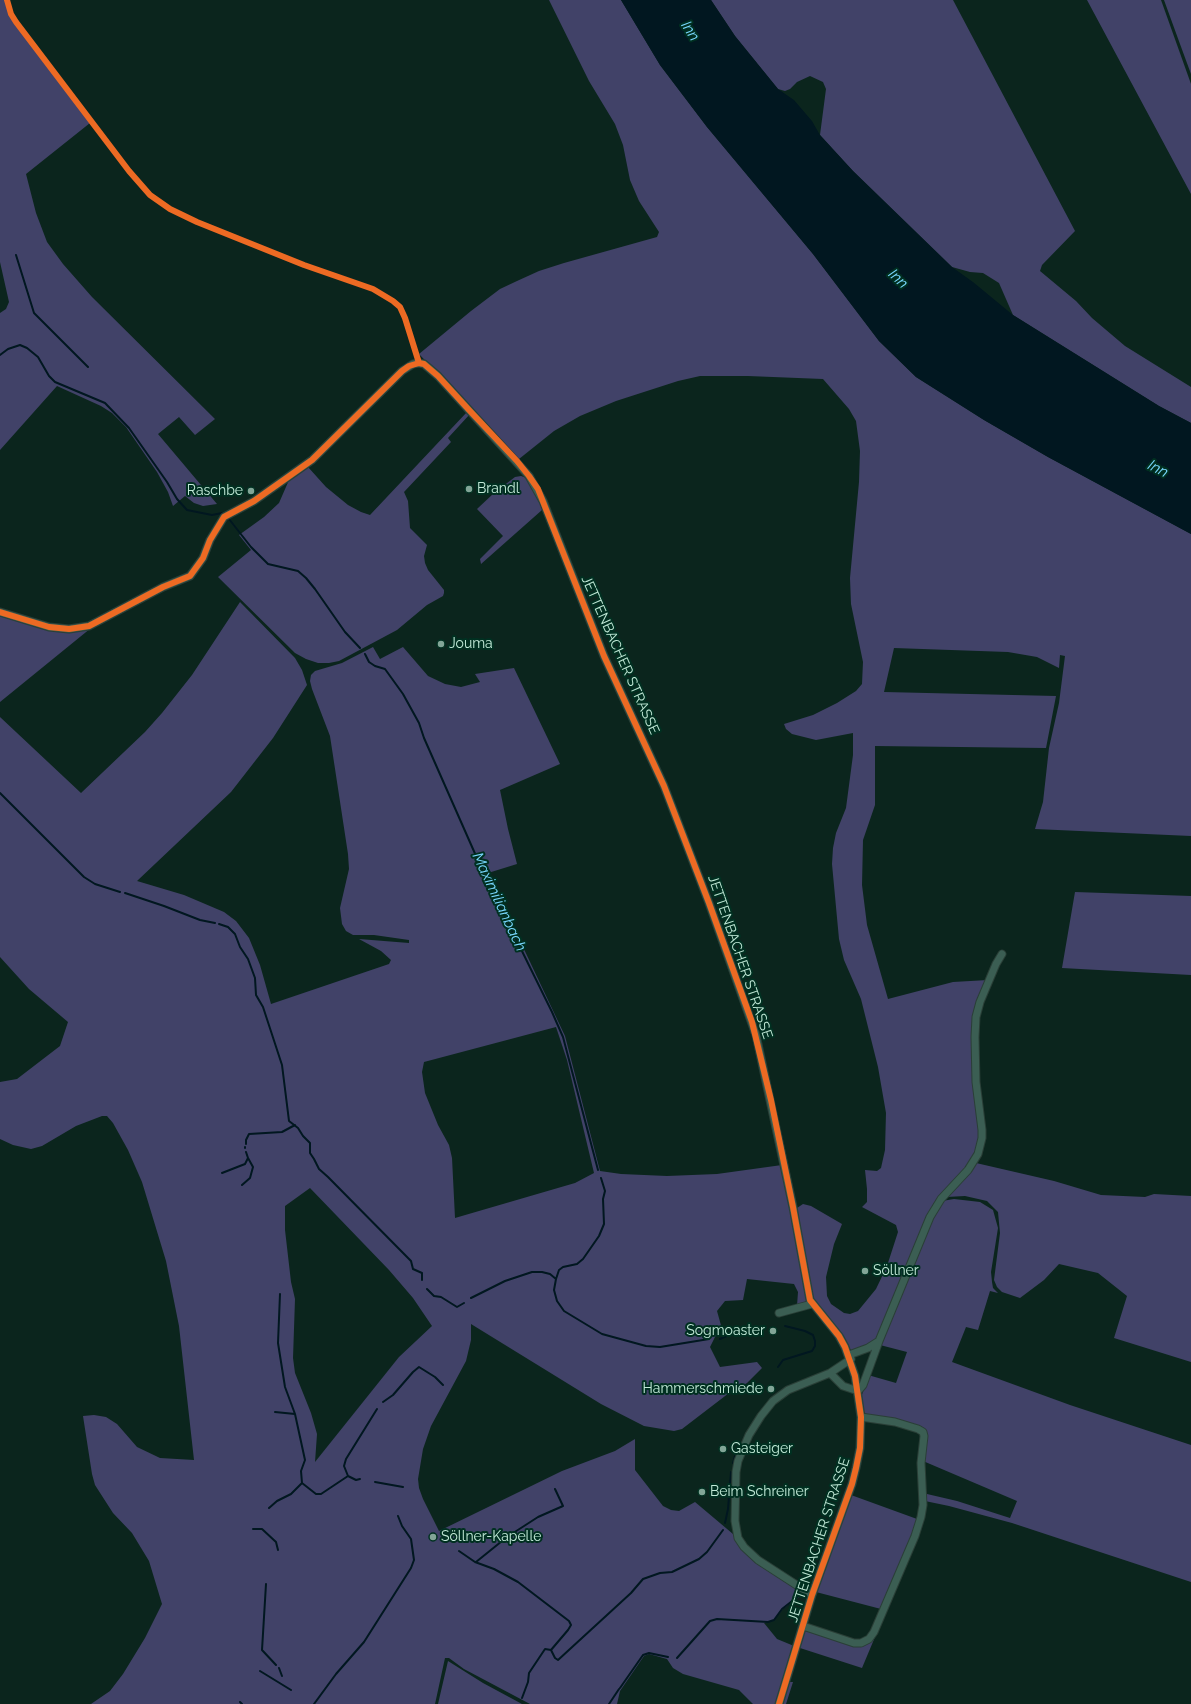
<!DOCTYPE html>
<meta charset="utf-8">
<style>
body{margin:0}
canvas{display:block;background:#0b251d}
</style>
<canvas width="1191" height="1704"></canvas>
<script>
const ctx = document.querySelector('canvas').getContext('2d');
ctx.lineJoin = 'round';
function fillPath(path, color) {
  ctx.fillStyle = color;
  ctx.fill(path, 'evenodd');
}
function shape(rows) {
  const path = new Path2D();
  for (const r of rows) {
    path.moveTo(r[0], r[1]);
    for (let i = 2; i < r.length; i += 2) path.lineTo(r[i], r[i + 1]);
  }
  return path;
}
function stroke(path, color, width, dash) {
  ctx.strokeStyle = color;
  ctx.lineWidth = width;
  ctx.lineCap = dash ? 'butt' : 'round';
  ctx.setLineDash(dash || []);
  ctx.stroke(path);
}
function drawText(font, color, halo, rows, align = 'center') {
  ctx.font = font + ' Raleway,sans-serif';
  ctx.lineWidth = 4;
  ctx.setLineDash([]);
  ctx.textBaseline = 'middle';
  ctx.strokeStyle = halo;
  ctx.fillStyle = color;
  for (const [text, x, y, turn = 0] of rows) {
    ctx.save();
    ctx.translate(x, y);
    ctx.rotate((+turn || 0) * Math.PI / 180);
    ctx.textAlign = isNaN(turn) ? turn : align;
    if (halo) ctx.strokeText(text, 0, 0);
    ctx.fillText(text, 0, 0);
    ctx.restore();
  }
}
fillPath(shape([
 [0,0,6,0,10,14,17,26,90,123,26,174,36,213,47,242,63,264,92,297,215,419,195,435,179,417,158,434,217,504,203,506,194,503,185,496,173,506,168,492,157,472,126,427,112,413,101,406,57,386,0,450,0,313,6,309,9,302,0,262],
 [549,0,621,0,660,65,707,127,813,254,879,341,916,377,984,420,1048,457,1191,534,1191,836,1035,829,1043,802,1049,748,1059,703,1065,656,1060,655,1059,668,1037,657,1008,652,894,648,884,692,1056,696,1046,748,875,746,875,805,863,840,862,885,867,925,888,999,953,982,988,980,976,1015,981,1133,974,1159,937,1201,880,1337,857,1352,851,1350,813,1301,797,1208,803,1204,811,1206,842,1224,834,1244,826,1277,827,1296,831,1304,844,1313,850,1314,858,1311,876,1289,887,1266,898,1232,896,1225,862,1207,867,1202,867,1189,865,1170,877,1171,881,1168,885,1150,886,1113,878,1067,861,999,844,960,839,939,832,864,833,848,836,833,846,808,853,755,853,733,816,740,792,734,786,729,784,724,813,715,837,703,856,691,862,684,863,662,851,604,850,578,859,482,860,451,856,421,849,409,823,379,748,376,700,376,678,381,616,401,580,416,554,431,519,459,419,354,471,311,500,289,517,281,539,271,564,263,657,237,659,232,639,201,630,180,623,145,615,124,589,81],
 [711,0,953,0,1075,231,1042,265,1040,271,1076,301,1092,318,1125,346,1191,387,1191,423,1159,406,1013,315,999,283,983,273,970,272,952,267,853,171,820,135,826,89,823,82,810,76,797,82,790,89,785,91,778,89,735,36],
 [1087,0,1161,0,1191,84,1191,194],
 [1164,0,1191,0,1191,74,1180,44],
 [467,412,470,414,448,438,451,442,404,492,408,501,410,528,427,545,424,556,425,563,428,570,444,590,444,593,443,596,427,605,397,630,339,661,329,663,318,663,306,659,295,653,218,577,251,550,239,535,264,517,279,503,289,480,308,467,326,487,348,505,361,512,370,515],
 [521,476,527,478,542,506,542,510,481,564,480,559,503,536,477,509,494,493,515,477],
 [240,602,295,658,302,670,307,685,273,738,231,792,137,881,184,895,224,912,236,921,249,938,260,965,271,1004,389,964,391,960,381,951,359,939,409,943,409,940,374,935,353,935,346,931,342,924,340,908,349,869,348,854,330,736,312,689,310,681,311,675,315,671,342,663,373,647,380,659,403,647,428,676,445,684,461,687,480,682,475,674,514,668,560,764,500,790,508,829,517,864,488,873,565,1036,600,1171,621,1174,667,1176,717,1174,782,1165,808,1300,806,1304,797,1306,798,1292,794,1284,747,1279,743,1300,725,1301,717,1311,722,1329,716,1335,710,1347,720,1367,757,1362,762,1368,747,1383,729,1393,682,1429,674,1431,644,1426,601,1404,471,1324,471,1340,466,1361,431,1426,423,1449,418,1479,419,1488,423,1499,439,1531,562,1471,615,1451,635,1439,635,1470,663,1506,671,1510,679,1511,695,1502,733,1534,741,1547,803,1594,783,1609,774,1620,764,1623,777,1639,794,1646,776,1704,753,1704,739,1690,683,1674,673,1668,667,1659,649,1654,644,1656,620,1691,617,1704,530,1704,464,1669,449,1658,445,1658,435,1704,91,1704,110,1691,123,1674,145,1638,162,1604,149,1561,132,1533,113,1513,95,1485,92,1474,83,1416,94,1415,106,1417,117,1424,137,1447,160,1458,194,1460,179,1326,166,1261,142,1182,128,1150,113,1123,107,1116,102,1116,76,1126,42,1146,31,1149,13,1145,0,1139,0,1082,17,1079,60,1046,68,1022,29,989,0,957,0,717,81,793,145,732,162,713,192,675],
 [556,1027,567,1060,594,1173,575,1183,455,1218,452,1158,449,1145,438,1125,425,1093,422,1072,424,1062],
 [310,1188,389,1270,413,1298,432,1326,399,1357,315,1462,317,1434,311,1413,295,1373,293,1358,295,1299,291,1282,285,1230,285,1206],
 [0,615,51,629,91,628,0,702],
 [1075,892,1191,896,1191,975,1062,968],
 [976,1163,1054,1181,1101,1195,1145,1197,1154,1194,1191,1196,1191,1362,1114,1338,1127,1296,1098,1273,1059,1264,1044,1280,1020,1298,1002,1292,997,1287,994,1280,1000,1233,998,1212,987,1201,965,1196,946,1197],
 [954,1199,980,1202,993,1210,998,1228,991,1272,992,1282,993,1288,998,1293,990,1291,978,1330,966,1327,952,1362,1070,1405,1191,1445,1191,1582,1012,1523,949,1506,925,1501,927,1494,957,1501,1010,1518,1017,1501,923,1461,926,1434,866,1415,864,1412,861,1398,868,1375,896,1383,907,1352,880,1345,932,1217,942,1201],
 [851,1495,917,1519,914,1531,881,1609,816,1592],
 [805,1630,852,1646,875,1637,862,1668,800,1648],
 [448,1661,483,1683,522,1704,438,1704],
 [789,1682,793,1682,786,1704,782,1704]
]), '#414268');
fillPath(shape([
 [621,0,711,0,735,36,778,89,794,100,812,121,820,135,853,171,952,267,973,282,1013,315,1159,406,1191,423,1191,534,1048,457,984,420,916,377,879,341,813,254,707,127,660,65]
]), '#011720');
stroke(shape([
 [16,255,34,313,88,367],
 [0,355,8,349,20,345,27,348,38,357,49,376,55,382,105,403,129,428,167,482,177,499,187,510,212,515,222,513],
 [229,519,251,547,268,564,298,571,306,578,315,589,345,632,360,648],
 [365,654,369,662,375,666,385,669,403,694,419,723,424,738,484,874,552,1012,563,1037,598,1170],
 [0,793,84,877,95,884,120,892],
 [125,893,164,906,200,920,215,923],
 [219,924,228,927,235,934,240,947,248,959,255,978,256,995,263,1007,282,1065,289,1121,298,1128,303,1136,310,1143,310,1153,314,1159,319,1169,328,1177,411,1261,413,1269,422,1273,422,1280],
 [246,1144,246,1140,249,1134,282,1132,295,1125],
 [245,1148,245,1147],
 [222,1173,245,1164,248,1158,246,1152],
 [601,1178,605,1191,603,1199,604,1224,599,1236,583,1259,577,1264,563,1267,559,1270,556,1279,554,1290,557,1301,564,1311,602,1334,646,1346,660,1347,709,1339],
 [242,1185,250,1178,253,1167,248,1158],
 [427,1289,434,1296,441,1297,457,1307,464,1303],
 [280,1294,278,1343,285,1387,295,1414,305,1460,301,1471,302,1483,316,1494,321,1494,348,1476,356,1480,360,1479],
 [471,1298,505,1281,532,1272,542,1272,550,1274,556,1279],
 [720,1339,747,1327],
 [778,1367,783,1360,812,1351,815,1346,815,1341,813,1335,805,1331,785,1326],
 [383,1402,393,1395,413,1372,419,1367,435,1377,443,1385],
 [275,1412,295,1414],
 [733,1463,735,1456],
 [348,1476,344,1466,346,1459,377,1409],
 [375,1482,403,1487],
 [269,1508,277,1501,291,1494,302,1483],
 [725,1523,728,1509,731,1472],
 [253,1529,262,1529,276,1542,278,1550],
 [459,1551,475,1562,494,1569,518,1582,569,1621,571,1625,568,1630,551,1650],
 [476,1562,507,1537,538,1517,563,1506,555,1489],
 [266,1584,262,1650,276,1665],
 [677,1658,710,1621,717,1619,768,1622,774,1620,782,1609,801,1594],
 [279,1668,282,1676],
 [260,1671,291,1690],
 [620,1688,643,1655,649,1653,668,1657],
 [522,1698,528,1682,529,1673,545,1649,551,1650,555,1658,558,1660,631,1593,643,1579,660,1573,672,1572,699,1559,707,1552,723,1530],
 [240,1702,242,1704],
 [314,1704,336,1674,364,1642,411,1568,414,1560,411,1539,402,1526,398,1516],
 [609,1704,619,1689]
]), '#011720', 2);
const street = shape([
 [0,612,49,627,69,629,89,626,163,587,190,576,203,558,210,540,224,517,254,501,312,460,402,371,413,364,419,363,424,364,438,376,529,476,543,501,604,656,664,786,709,903,756,1035,793,1207,810,1300,839,1336,845,1347,855,1376,861,1417,860,1448,856,1468,852,1484,812,1595,779,1704],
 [779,1313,812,1304],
 [849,1355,868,1348,879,1341,930,1217,941,1199,968,1170,978,1154,982,1138,982,1130,976,1082,975,1037,976,1017,980,1002,996,964,1002,954],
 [830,1373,843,1386,858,1391,863,1385,879,1341],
 [812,1595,758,1560,744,1547,738,1538,735,1521,736,1472,738,1461,749,1435,761,1416,773,1401,788,1390,830,1373,851,1359],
 [803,1626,854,1643,861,1643,869,1639,874,1632,915,1536,921,1517,923,1505,921,1463,924,1436,923,1432,918,1429,895,1422,861,1417]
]);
stroke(street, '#2a3f37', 9);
stroke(street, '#3b5e53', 7);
stroke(shape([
 [7,0,11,14,16,22,129,171,150,195,170,209,197,222,304,265,373,289,393,301,400,307,405,318,419,363],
 [419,363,424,364,438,376,470,411,517,461,529,476,538,489,604,656,664,786,709,903,752,1022,771,1100,793,1207,810,1300,839,1336,845,1347,855,1376,861,1417,860,1448,856,1468,852,1484,812,1595,779,1704],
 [0,612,49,627,69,629,89,626,163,587,190,576,203,558,210,540,224,517,254,501,312,460,402,371,409,366,419,363]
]), '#ed6a23', 6);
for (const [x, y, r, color] of [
 [469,489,4,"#82a597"],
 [251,491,4,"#82a597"],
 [441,644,4,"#82a597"],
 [865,1271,4,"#82a597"],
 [773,1331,4,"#82a597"],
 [771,1389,4,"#82a597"],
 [723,1449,4,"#82a597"],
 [702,1492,4,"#82a597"],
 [433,1537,4,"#82a597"]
]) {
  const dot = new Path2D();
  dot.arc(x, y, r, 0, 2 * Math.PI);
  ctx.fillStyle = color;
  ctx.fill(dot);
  stroke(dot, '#003021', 1.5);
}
drawText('14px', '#c2ead8', '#003021', [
 ["Brandl",477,489],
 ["Raschbe",243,491,"right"],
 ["Jouma",449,644],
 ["Söllner",873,1271],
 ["Sogmoaster",765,1331,"right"],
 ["Hammerschmiede",763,1389,"right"],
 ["Gasteiger",731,1449],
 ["Beim Schreiner",710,1492],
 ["Söllner-Kapelle",441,1537]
], 'left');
drawText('14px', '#c2ead8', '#003021', [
 ["JETTENBACHER STRASSE",620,655,66],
 ["JETTENBACHER STRASSE",740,957,71],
 ["JETTENBACHER STRASSE",819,1540,-72]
]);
drawText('italic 15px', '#78d7fe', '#003021', [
 ["Inn",690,31,57],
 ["Inn",898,279,43],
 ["Inn",1158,469,28],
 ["Maximilianbach",499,902,65]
]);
</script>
